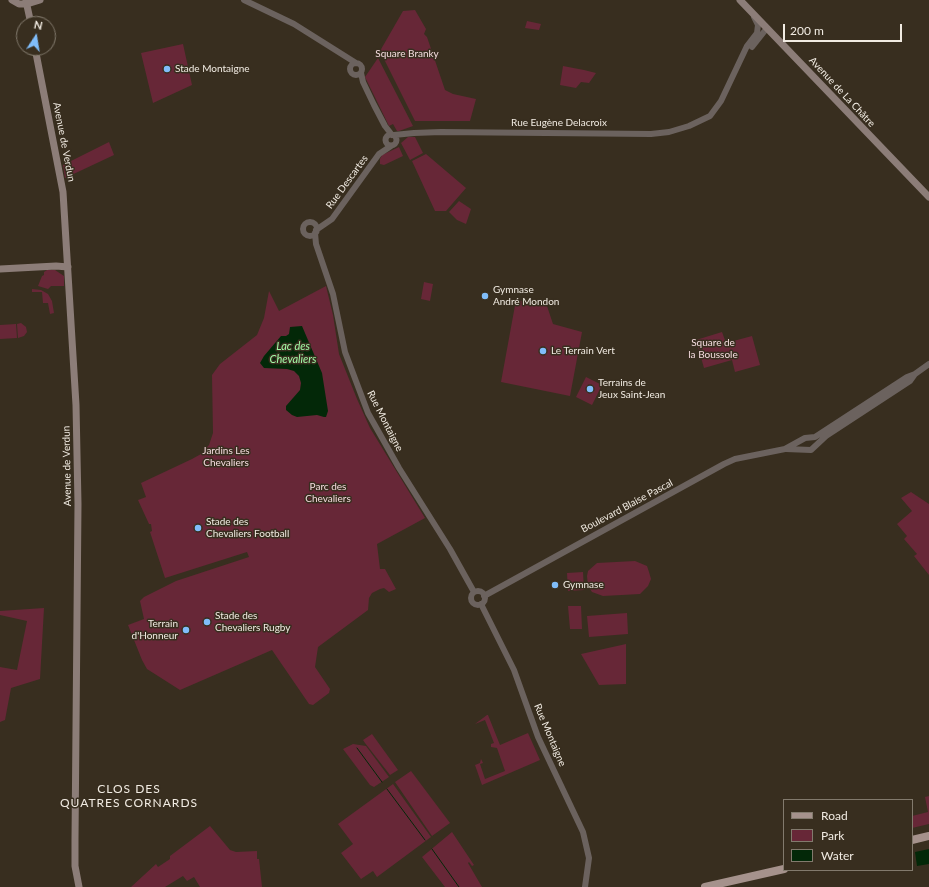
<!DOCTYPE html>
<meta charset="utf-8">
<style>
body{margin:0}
#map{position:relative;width:929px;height:887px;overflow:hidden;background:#382e1f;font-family:Lato,sans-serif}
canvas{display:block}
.legend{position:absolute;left:783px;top:799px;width:130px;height:72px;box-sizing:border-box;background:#382e1f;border:1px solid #827a6d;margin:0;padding:5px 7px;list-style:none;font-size:12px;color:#f1ebe2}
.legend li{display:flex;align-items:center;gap:8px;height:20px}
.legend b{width:20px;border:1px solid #827a6d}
.north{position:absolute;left:16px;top:16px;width:40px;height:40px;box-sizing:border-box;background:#382e1f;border:1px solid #827a6d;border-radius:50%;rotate:12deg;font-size:11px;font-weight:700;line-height:16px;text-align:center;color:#f1ebe2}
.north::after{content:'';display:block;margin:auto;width:14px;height:18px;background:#80bdfa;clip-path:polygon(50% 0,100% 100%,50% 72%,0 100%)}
.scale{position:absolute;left:783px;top:24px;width:119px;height:18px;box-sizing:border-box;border:2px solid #f1ebe2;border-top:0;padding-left:5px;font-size:12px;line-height:14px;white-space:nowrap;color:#f1ebe2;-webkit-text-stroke:3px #382e1f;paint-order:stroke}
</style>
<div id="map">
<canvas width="929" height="887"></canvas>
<ul class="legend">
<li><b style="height:5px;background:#a5928c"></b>Road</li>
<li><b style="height:11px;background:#672737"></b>Park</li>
<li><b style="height:11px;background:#032808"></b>Water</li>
</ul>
<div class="north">N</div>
<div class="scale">200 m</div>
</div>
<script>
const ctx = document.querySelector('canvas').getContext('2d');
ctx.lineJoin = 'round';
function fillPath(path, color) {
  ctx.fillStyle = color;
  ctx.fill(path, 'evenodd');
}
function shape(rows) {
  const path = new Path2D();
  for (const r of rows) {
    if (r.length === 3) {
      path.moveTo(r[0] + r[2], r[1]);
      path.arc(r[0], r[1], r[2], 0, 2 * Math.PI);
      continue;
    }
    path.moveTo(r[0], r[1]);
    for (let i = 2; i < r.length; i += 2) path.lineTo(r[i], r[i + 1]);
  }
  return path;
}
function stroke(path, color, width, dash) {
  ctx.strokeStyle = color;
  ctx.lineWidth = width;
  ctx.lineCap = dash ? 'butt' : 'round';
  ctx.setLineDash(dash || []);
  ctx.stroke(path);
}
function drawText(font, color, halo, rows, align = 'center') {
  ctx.font = font + ' Lato,sans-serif';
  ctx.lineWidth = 3;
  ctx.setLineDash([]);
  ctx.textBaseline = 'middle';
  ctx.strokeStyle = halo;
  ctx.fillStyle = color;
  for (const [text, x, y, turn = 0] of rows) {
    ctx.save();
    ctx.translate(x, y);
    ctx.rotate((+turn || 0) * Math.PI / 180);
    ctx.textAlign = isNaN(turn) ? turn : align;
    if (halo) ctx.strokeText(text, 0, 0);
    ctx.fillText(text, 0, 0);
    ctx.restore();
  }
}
fillPath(shape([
 [415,10,426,29,424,34,427,37,445,90,453,94,476,99,470,121,415,121,380,51,403,11],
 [527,21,541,24,539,30,525,28],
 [183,44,192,85,153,103,141,53],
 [378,58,413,126,399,131,397,131,393,124,389,126,365,77],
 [563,66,584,70,596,73,589,83,581,82,576,88,560,85],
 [408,137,415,137,423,153,410,160,401,143],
 [109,142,114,155,65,178,63,165],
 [399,147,403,156,384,165,380,164,380,159,382,155],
 [426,154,466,188,446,211,435,211,412,161],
 [459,201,471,209,466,224,457,220,449,212],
 [47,270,55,270,64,276,64,286,51,286,48,289,38,286,42,276,44,275,44,272],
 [424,282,433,284,430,301,421,299],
 [326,286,333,315,339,354,357,399,370,428,425,518,377,544,380,569,385,569,396,589,389,592,384,588,380,589,372,593,369,598,368,610,318,647,315,667,330,689,329,693,313,705,309,704,272,650,180,690,147,669,142,660,128,625,144,619,140,601,144,597,176,581,249,557,247,552,165,578,150,532,152,531,151,524,149,524,138,500,146,497,141,483,192,459,201,454,209,445,213,433,212,375,220,364,257,335,264,318,269,291,279,311],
 [32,289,41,290,48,294,52,301,54,313,50,314,48,303,43,303,42,292,32,292],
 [516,300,547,306,553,324,582,332,570,396,501,382],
 [21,323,26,327,27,332,24,336,18,338,17,324],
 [16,324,17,338,0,339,0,325],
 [722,332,726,343,752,336,760,365,735,372,732,360,704,368,696,340],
 [586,377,602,385,592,405,576,397],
 [911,492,929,504,929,575,914,556,917,554,904,539,907,536,897,524,912,511,901,498],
 [635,561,647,566,649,572,651,579,648,586,640,594,603,596,592,592,588,586,587,576,588,571,597,563],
 [583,572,584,590,568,591,567,573],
 [568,606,581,606,582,629,570,629],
 [44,608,40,679,11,688,5,720,0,722,0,667,17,670,27,621,0,615,0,611],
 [627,613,628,634,589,637,587,616],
 [626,644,626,684,599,685,581,654],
 [487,715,488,715,500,745,528,733,540,760,482,785,475,765,480,763,481,759,483,763,480,764,485,779,505,771,497,748,491,747,491,744,494,743,485,720,475,724],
 [372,734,398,770,390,775,365,743,363,740],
 [353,744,366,746,389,777,374,787,370,785,343,749],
 [411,771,450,823,432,836,395,782],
 [393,784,431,837,377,877,373,871,361,879,341,853,353,844,338,824],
 [929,796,929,824,912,828,912,816,928,812,925,797],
 [210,826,230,850,236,852,257,851,257,859,259,859,262,887,200,887,194,877,187,881,183,876,165,887,131,887,156,864,158,867,170,859,170,856],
 [452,832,474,865,472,866,469,862,468,863,482,887,445,887,422,857]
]), '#672737');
fillPath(shape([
 [302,326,322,373,328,411,326,417,324,417,317,415,297,417,292,415,286,410,286,406,300,390,301,383,299,376,294,371,287,369,264,368,260,363,264,356,281,336,286,336,289,334,290,327],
 [929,849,929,864,917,866,915,852]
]), '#032808');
stroke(shape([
 [357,748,382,782],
 [387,789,425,840],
 [432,849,459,887]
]), '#032808', 1);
stroke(shape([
 [244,0,294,24,356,63],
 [752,47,767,28],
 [356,69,6],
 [361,73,363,82,374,105,385,126,392,135],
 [391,140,5.5],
 [394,135,414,133,441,132,651,134,669,132,689,126,710,116,721,101,747,46,757,33,758,25,754,17],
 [310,229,7],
 [316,230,332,219,379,154,391,146],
 [315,233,316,244,333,294,345,352,368,413,399,468,450,549,474,592],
 [786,449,811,450,826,436,910,381,915,374,929,364],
 [478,598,7],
 [484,596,724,464,735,459,785,449,805,438,815,437,907,377,915,374],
 [481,604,514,670,538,737,583,832,589,858,585,887]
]), '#6b625e', 6);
stroke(shape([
 [12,0,19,4,27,4,40,0],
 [740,0,929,197],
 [26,1,31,24],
 [35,48,63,192,76,405,78,504,75,839,75,866,79,887],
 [0,269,56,266,68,267]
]), '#8c7d78', 7);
stroke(shape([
 [912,840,929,836],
 [705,887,784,869]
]), '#a5928c', 8);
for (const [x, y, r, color] of [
 [167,69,4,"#80bdfa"],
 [485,296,4,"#80bdfa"],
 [543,351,4,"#80bdfa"],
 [590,389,4,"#80bdfa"],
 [198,528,4,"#80bdfa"],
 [555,585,4,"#80bdfa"],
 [207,622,4,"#80bdfa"],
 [186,630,4,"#80bdfa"]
]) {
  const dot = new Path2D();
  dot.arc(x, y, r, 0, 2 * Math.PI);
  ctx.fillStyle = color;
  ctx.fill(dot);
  stroke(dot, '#382e1f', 1.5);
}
drawText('10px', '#f5dcdf', '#382e1f', [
 ["Square Branky",407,54],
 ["Square de",713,343],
 ["la Boussole",713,355],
 ["Jardins Les",226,451],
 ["Chevaliers",226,463],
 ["Parc des",328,487],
 ["Chevaliers",328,499]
]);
drawText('10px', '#f1ebe2', '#382e1f', [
 ["Stade Montaigne",175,69],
 ["Gymnase",493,290],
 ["André Mondon",493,302],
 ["Le Terrain Vert",551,351],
 ["Terrains de",598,383],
 ["Jeux Saint-Jean",598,395],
 ["Stade des",206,522],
 ["Chevaliers Football",206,534],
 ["Gymnase",563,585],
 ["Stade des",215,616],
 ["Chevaliers Rugby",215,628],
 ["Terrain",178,624,"right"],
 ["d'Honneur",178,636,"right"]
], 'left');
drawText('10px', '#f1ebe2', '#382e1f', [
 ["Avenue de La Châtre",842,92,47],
 ["Rue Eugène Delacroix",559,123],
 ["Avenue de Verdun",64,142,79],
 ["Rue Descartes",347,182,-54],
 ["Rue Montaigne",385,421,63],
 ["Avenue de Verdun",67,466,-91],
 ["Boulevard Blaise Pascal",627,506,-28],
 ["Rue Montaigne",550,735,67]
]);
drawText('italic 11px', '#a1fca6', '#382e1f', [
 ["Lac des",293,346],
 ["Chevaliers",293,359]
]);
ctx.letterSpacing = '1px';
drawText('12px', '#f1ebe2', '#382e1f', [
 ["CLOS DES",129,789],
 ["QUATRES CORNARDS",129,803]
]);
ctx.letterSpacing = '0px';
</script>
